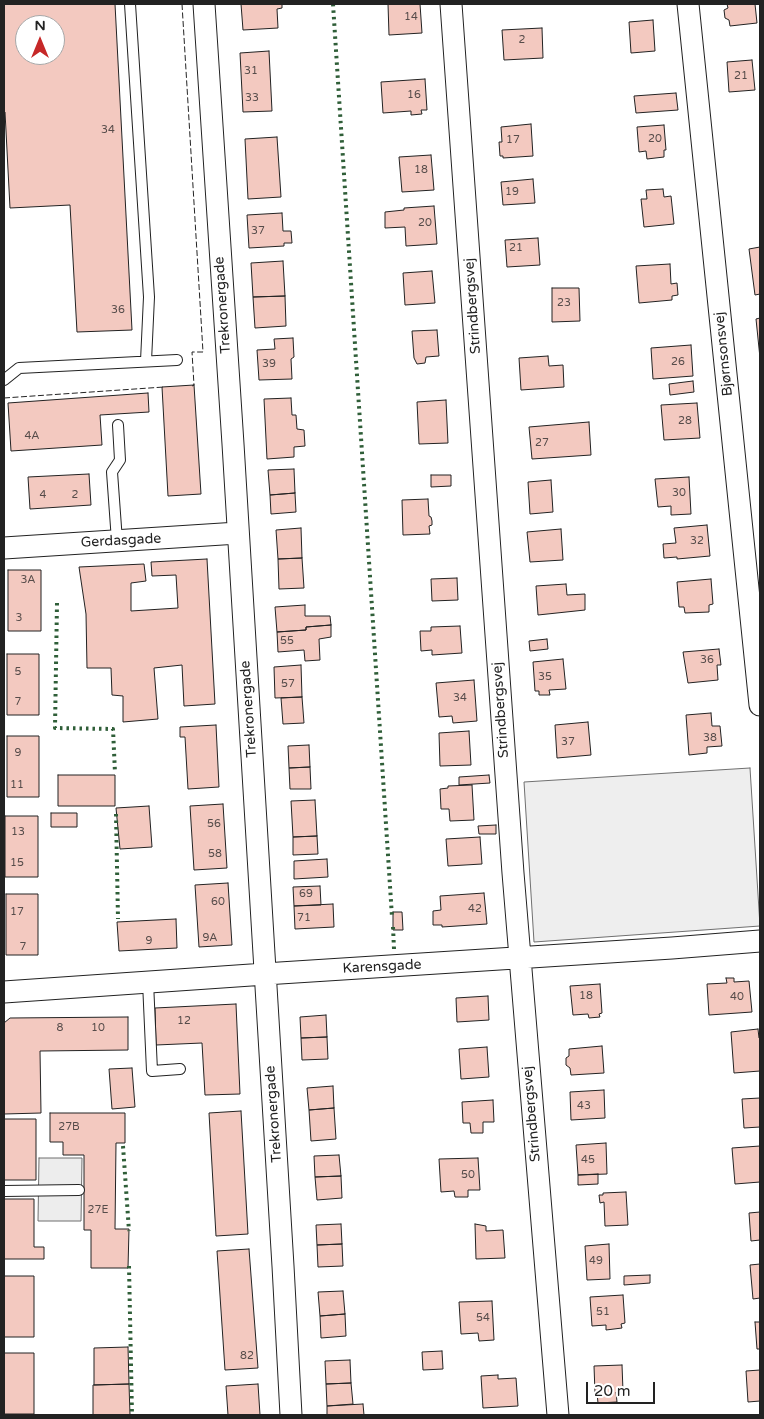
<!DOCTYPE html>
<meta charset="utf-8">
<style>
body{margin:0}
#map{position:relative;width:764px;height:1419px;overflow:hidden;background:#fff;font-family:"Varela Round",sans-serif}
canvas{display:block}
.frame{position:absolute;inset:0;border:5px solid #222;pointer-events:none}
.north{position:absolute;left:15px;top:15px;width:50px;height:50px;box-sizing:border-box;background:#fff;border:1px solid #a7a7a7;border-radius:50%;rotate:0deg;font-size:14px;font-weight:700;line-height:20px;text-align:center;color:#222}
.north::after{content:'';display:block;margin:auto;width:18px;height:22px;background:#c62828;clip-path:polygon(50% 0,100% 100%,50% 72%,0 100%)}
.scale{position:absolute;left:586px;top:1382px;width:69px;height:22px;box-sizing:border-box;border:2px solid #222;border-top:0;padding-left:6px;font-size:15px;line-height:18px;white-space:nowrap;color:#222;-webkit-text-stroke:4px #fff;paint-order:stroke}
</style>
<div id="map">
<canvas width="764" height="1419"></canvas>
<div class="frame"></div>
<div class="north">N</div>
<div class="scale">20 m</div>
</div>
<script>
const ctx = document.querySelector('canvas').getContext('2d');
ctx.lineJoin = 'round';
function fillPath(path, color) {
  ctx.fillStyle = color;
  ctx.fill(path, 'evenodd');
}
function shape(rows) {
  const path = new Path2D();
  for (const r of rows) {
    path.moveTo(r[0], r[1]);
    for (let i = 2; i < r.length; i += 2) path.lineTo(r[i], r[i + 1]);
  }
  return path;
}
function stroke(path, color, width, dash) {
  ctx.strokeStyle = color;
  ctx.lineWidth = width;
  ctx.lineCap = dash ? 'butt' : 'round';
  ctx.setLineDash(dash || []);
  ctx.stroke(path);
}
function drawText(font, color, halo, rows, align = 'center') {
  ctx.font = font + ' "Varela Round",sans-serif';
  ctx.lineWidth = 4;
  ctx.setLineDash([]);
  ctx.textBaseline = 'middle';
  ctx.strokeStyle = halo;
  ctx.fillStyle = color;
  for (const [text, x, y, turn = 0] of rows) {
    ctx.save();
    ctx.translate(x, y);
    ctx.rotate((+turn || 0) * Math.PI / 180);
    ctx.textAlign = isNaN(turn) ? turn : align;
    if (halo) ctx.strokeText(text, 0, 0);
    ctx.fillText(text, 0, 0);
    ctx.restore();
  }
}
const green = shape([
 [750,768,760,926,534,942,524,782,750,768]
]);
fillPath(green, '#eee');
stroke(green, '#6f6f6f', 1);
const parking = shape([
 [39,1158,82,1158,81,1221,38,1221,39,1158]
]);
fillPath(parking, '#ededed');
stroke(parking, '#6f6f6f', 1);
const building = shape([
 [4,4,115,4,132,330,77,332,70,205,10,208,5,112,4,112,4,4],
 [25,25,55,25,55,55,25,55,25,25],
 [241,4,282,4,282,8,277,9,278,28,243,30,241,4],
 [388,4,420,4,422,33,389,35,388,4],
 [727,4,755,4,757,23,730,26,729,20,725,18,724,10,728,8,727,4],
 [653,20,655,51,631,53,629,22,653,20],
 [542,28,543,58,504,60,502,30,542,28],
 [269,51,272,111,243,112,240,53,269,51],
 [752,60,755,90,729,92,727,62,752,60],
 [425,79,427,110,421,110,422,114,411,115,411,111,383,113,381,82,425,79],
 [676,93,678,110,636,113,634,96,676,93],
 [531,124,533,156,503,158,503,156,500,156,499,142,502,142,501,127,531,124],
 [664,125,666,150,664,150,664,157,647,159,646,151,639,152,637,127,664,125],
 [277,137,281,197,248,199,245,139,277,137],
 [431,155,434,190,402,192,399,157,431,155],
 [533,179,535,203,503,205,501,182,533,179],
 [663,189,664,197,671,196,674,224,644,227,641,199,647,199,646,190,663,189],
 [434,206,437,244,406,246,405,227,385,228,385,212,404,210,404,208,434,206],
 [282,213,283,231,291,231,292,243,284,243,284,246,249,248,247,215,282,213],
 [538,238,540,265,507,267,505,240,538,238],
 [760,247,760,294,755,295,749,249,760,247],
 [283,261,285,296,253,297,251,263,283,261],
 [670,264,671,284,677,283,678,295,672,296,672,300,639,303,636,266,670,264],
 [432,271,435,303,405,305,403,273,432,271],
 [552,288,579,288,580,321,552,322,552,288],
 [285,296,286,326,255,328,253,297,285,296],
 [760,318,760,358,756,319,760,318],
 [437,330,439,356,426,357,425,363,417,364,414,358,412,331,437,330],
 [293,338,294,357,291,359,292,379,259,380,257,350,275,349,274,339,293,338],
 [691,345,693,376,653,379,651,348,691,345],
 [548,356,549,366,563,365,564,387,521,390,519,358,548,356],
 [693,381,694,392,670,395,669,384,693,381],
 [194,385,201,494,168,496,162,387,194,385],
 [148,393,149,412,100,415,102,445,11,451,8,403,148,393],
 [291,398,292,415,296,415,297,429,304,430,305,446,294,447,294,457,267,459,264,399,291,398],
 [446,400,448,443,419,444,417,402,446,400],
 [697,403,700,438,664,440,661,405,697,403],
 [589,422,591,455,532,459,529,427,589,422],
 [294,469,295,493,270,495,268,470,294,469],
 [89,474,91,505,30,509,28,477,89,474],
 [431,475,451,475,451,486,431,487,431,475],
 [689,477,691,514,671,515,671,506,658,507,655,479,689,477],
 [551,480,553,512,530,514,528,482,551,480],
 [295,493,296,512,271,514,270,495,295,493],
 [428,499,429,516,431,517,432,521,432,525,429,526,430,534,403,535,402,500,428,499],
 [707,525,710,556,677,559,677,557,664,558,663,544,676,543,674,528,707,525],
 [301,528,302,558,278,559,276,530,301,528],
 [561,529,563,560,530,562,527,532,561,529],
 [302,558,304,588,279,589,278,559,302,558],
 [207,559,215,704,184,706,182,665,154,668,158,719,123,722,123,696,112,695,111,668,87,668,86,614,79,567,144,564,146,581,131,583,131,611,178,608,176,575,152,576,151,562,207,559],
 [8,570,41,570,41,631,8,631,8,570],
 [457,578,458,600,432,601,431,579,457,578],
 [711,579,713,604,709,605,709,612,685,613,684,607,679,607,677,582,711,579],
 [566,584,567,595,585,594,585,610,538,615,536,586,566,584],
 [305,605,305,616,330,616,331,625,306,627,306,630,277,632,275,607,305,605],
 [331,625,331,637,319,639,320,660,305,661,304,650,278,652,277,632,306,630,306,627,331,625],
 [460,626,462,653,432,655,432,650,421,651,420,631,431,631,431,627,460,626],
 [547,639,548,649,530,651,529,641,547,639],
 [719,649,721,665,717,665,718,680,688,683,683,652,719,649],
 [7,654,39,654,39,715,7,715,7,654],
 [563,659,566,689,549,690,550,695,539,695,539,691,535,691,533,662,563,659],
 [301,665,302,697,275,698,274,667,301,665],
 [474,680,477,721,453,723,452,716,439,717,436,683,474,680],
 [302,697,304,723,283,724,281,698,302,697],
 [711,713,712,726,720,726,722,746,707,747,707,753,689,755,686,715,711,713],
 [588,722,591,755,557,758,555,725,588,722],
 [216,725,219,787,188,789,185,737,180,737,180,727,216,725],
 [469,731,471,765,440,766,439,733,469,731],
 [7,736,39,736,39,797,7,797,7,736],
 [309,745,310,767,289,768,288,746,309,745],
 [310,767,311,789,290,789,289,768,310,767],
 [58,775,115,775,115,806,58,806,58,775],
 [489,775,490,783,459,785,459,777,489,775],
 [472,785,474,820,450,821,449,809,441,809,440,789,448,788,448,786,472,785],
 [315,800,317,836,293,837,291,801,315,800],
 [223,804,227,868,194,870,190,806,223,804],
 [149,806,152,847,120,849,116,808,149,806],
 [51,813,77,813,77,827,51,827,51,813],
 [5,816,38,816,38,877,5,877,5,816],
 [496,825,496,834,479,834,478,826,496,825],
 [317,836,318,854,293,855,293,837,317,836],
 [480,837,482,864,448,866,446,839,480,837],
 [327,859,328,877,294,879,294,861,327,859],
 [228,883,232,945,199,947,195,885,228,883],
 [320,886,321,905,294,906,293,887,320,886],
 [484,893,487,924,442,927,442,925,433,925,433,911,441,910,440,896,484,893],
 [6,894,38,894,38,955,6,955,6,894],
 [333,904,334,927,295,929,294,906,333,904],
 [393,912,402,912,403,930,393,930,393,912],
 [176,919,177,948,119,951,117,922,176,919],
 [726,978,734,978,734,982,749,981,752,1012,709,1015,707,984,727,983,726,978],
 [600,984,602,1013,599,1014,600,1017,589,1018,588,1014,573,1015,570,986,600,984],
 [488,996,489,1020,457,1022,456,998,488,996],
 [236,1004,240,1094,205,1095,202,1043,156,1045,155,1008,236,1004],
 [326,1015,327,1037,301,1038,300,1017,326,1015],
 [128,1017,128,1050,40,1051,41,1113,4,1114,4,1023,10,1018,128,1017],
 [758,1029,759,1038,760,1038,760,1071,734,1073,731,1032,758,1029],
 [327,1037,328,1059,302,1060,301,1038,327,1037],
 [602,1046,604,1073,571,1075,570,1068,566,1065,566,1058,569,1056,569,1049,602,1046],
 [487,1047,489,1077,461,1079,459,1049,487,1047],
 [132,1068,135,1107,112,1109,109,1069,132,1068],
 [333,1086,334,1108,309,1110,307,1088,333,1086],
 [604,1090,605,1118,571,1120,570,1092,604,1090],
 [760,1098,760,1127,744,1128,742,1099,760,1098],
 [493,1100,494,1122,483,1122,483,1133,471,1133,470,1123,463,1123,462,1102,493,1100],
 [334,1108,336,1139,311,1141,309,1110,334,1108],
 [241,1111,248,1234,216,1236,209,1113,241,1111],
 [50,1113,125,1113,125,1143,116,1143,115,1229,129,1229,128,1268,91,1268,91,1230,84,1230,84,1155,63,1155,63,1142,50,1142,50,1113],
 [4,1119,36,1119,36,1180,4,1180,4,1119],
 [606,1143,607,1174,578,1175,576,1145,606,1143],
 [760,1146,760,1182,735,1184,732,1148,760,1146],
 [339,1155,341,1176,315,1177,314,1156,339,1155],
 [478,1158,480,1190,468,1190,468,1197,455,1197,454,1191,441,1192,439,1159,478,1158],
 [598,1174,598,1184,578,1185,578,1175,598,1174],
 [341,1176,342,1198,317,1200,315,1177,341,1176],
 [626,1192,628,1225,605,1226,604,1202,600,1203,599,1195,603,1195,603,1193,626,1192],
 [4,1199,34,1199,34,1247,44,1247,44,1259,4,1259,4,1199],
 [760,1212,760,1240,751,1241,749,1213,760,1212],
 [341,1224,342,1244,317,1245,316,1225,341,1224],
 [475,1224,486,1226,486,1231,503,1230,505,1258,476,1259,475,1224],
 [342,1244,343,1266,318,1267,317,1245,342,1244],
 [609,1244,610,1279,587,1280,585,1246,609,1244],
 [249,1249,258,1368,225,1370,217,1251,249,1249],
 [760,1264,760,1298,753,1299,750,1265,760,1264],
 [650,1275,650,1283,624,1285,624,1276,650,1275],
 [4,1276,34,1276,34,1337,4,1337,4,1276],
 [343,1291,345,1314,320,1316,318,1292,343,1291],
 [623,1295,625,1323,621,1324,622,1328,606,1330,606,1325,592,1326,590,1297,623,1295],
 [492,1301,494,1340,479,1341,478,1333,461,1334,459,1302,492,1301],
 [345,1314,346,1336,321,1338,320,1316,345,1314],
 [755,1322,760,1322,760,1349,757,1349,755,1322],
 [128,1347,129,1384,94,1385,94,1348,128,1347],
 [442,1351,443,1369,423,1370,422,1352,442,1351],
 [4,1353,34,1353,34,1414,4,1414,4,1353],
 [350,1360,351,1383,326,1384,325,1361,350,1360],
 [622,1365,623,1391,616,1392,617,1402,598,1403,597,1393,595,1393,594,1366,622,1365],
 [760,1370,760,1401,748,1402,746,1371,760,1370],
 [498,1375,498,1379,516,1378,518,1406,483,1408,481,1376,498,1375],
 [351,1383,353,1404,327,1406,326,1384,351,1383],
 [129,1384,130,1415,93,1415,93,1385,129,1384],
 [258,1384,260,1415,228,1415,226,1386,258,1384],
 [363,1404,364,1415,327,1415,327,1406,363,1404]
]);
fillPath(building, '#f3c9c0');
stroke(building, '#222', 1);
const service = shape([
 [130,4,149,297,146,361],
 [4,380,19,368,177,360],
 [117,541,112,472,120,460,118,425],
 [148,982,152,1071,180,1069],
 [4,1191,79,1190]
]);
const minor = shape([
 [204,4,233,444,283,1266,291,1415],
 [451,4,513,873,558,1415],
 [688,4,760,705],
 [4,548,238,533],
 [4,992,280,973,672,948,760,941]
]);
stroke(service, '#222', 12);
stroke(minor, '#222', 23);
stroke(service, '#fff', 10);
stroke(minor, '#fff', 21);
stroke(shape([
 [333,4,392,917],
 [57,603,55,728,113,729,115,773],
 [116,814,118,919],
 [393,927,394,949],
 [123,1146,129,1231],
 [129,1266,132,1415]
]), '#2f5e38', 4, [2.5, 4]);
stroke(shape([
 [182,4,203,352,192,352,194,385,192,386],
 [4,398,164,387]
]), '#222', 1, [6, 2.5]);
drawText('11px', '#564c4a', null, [
 ["14",411,17],
 ["2",522,40],
 ["31",251,71],
 ["21",741,76],
 ["16",414,95],
 ["33",252,98],
 ["34",108,130],
 ["20",655,139],
 ["17",513,140],
 ["18",421,170],
 ["19",512,192],
 ["20",425,223],
 ["37",258,231],
 ["21",516,248],
 ["23",564,303],
 ["36",118,310],
 ["26",678,362],
 ["39",269,364],
 ["28",685,421],
 ["4A",32,436],
 ["27",542,443],
 ["30",679,493],
 ["4",43,495],
 ["2",75,495],
 ["32",697,541],
 ["3A",28,580],
 ["3",19,618],
 ["55",287,641],
 ["36",707,660],
 ["5",18,672],
 ["35",545,677],
 ["57",288,684],
 ["34",460,698],
 ["7",18,702],
 ["38",710,738],
 ["37",568,742],
 ["9",18,753],
 ["11",17,785],
 ["56",214,824],
 ["13",18,832],
 ["58",215,854],
 ["15",17,863],
 ["69",306,894],
 ["60",218,902],
 ["42",475,909],
 ["17",17,912],
 ["71",304,918],
 ["9A",210,938],
 ["9",149,941],
 ["7",23,947],
 ["18",586,996],
 ["40",737,997],
 ["12",184,1021],
 ["8",60,1028],
 ["10",98,1028],
 ["43",584,1106],
 ["27B",69,1127],
 ["45",588,1160],
 ["50",468,1175],
 ["27E",98,1210],
 ["49",596,1261],
 ["51",603,1312],
 ["54",483,1318],
 ["82",247,1356]
]);
drawText('14px', '#222', '#fff', [
 ["Trekronergade",223,305,-94],
 ["Strindbergsvej",473,306,-94],
 ["Bjørnsonsvej",724,354,-96],
 ["Gerdasgade",121,541,-3],
 ["Trekronergade",249,709,-94],
 ["Strindbergsvej",501,710,-94],
 ["Karensgade",382,967,-3],
 ["Trekronergade",274,1114,-94],
 ["Strindbergsvej",532,1114,-95]
]);
</script>
